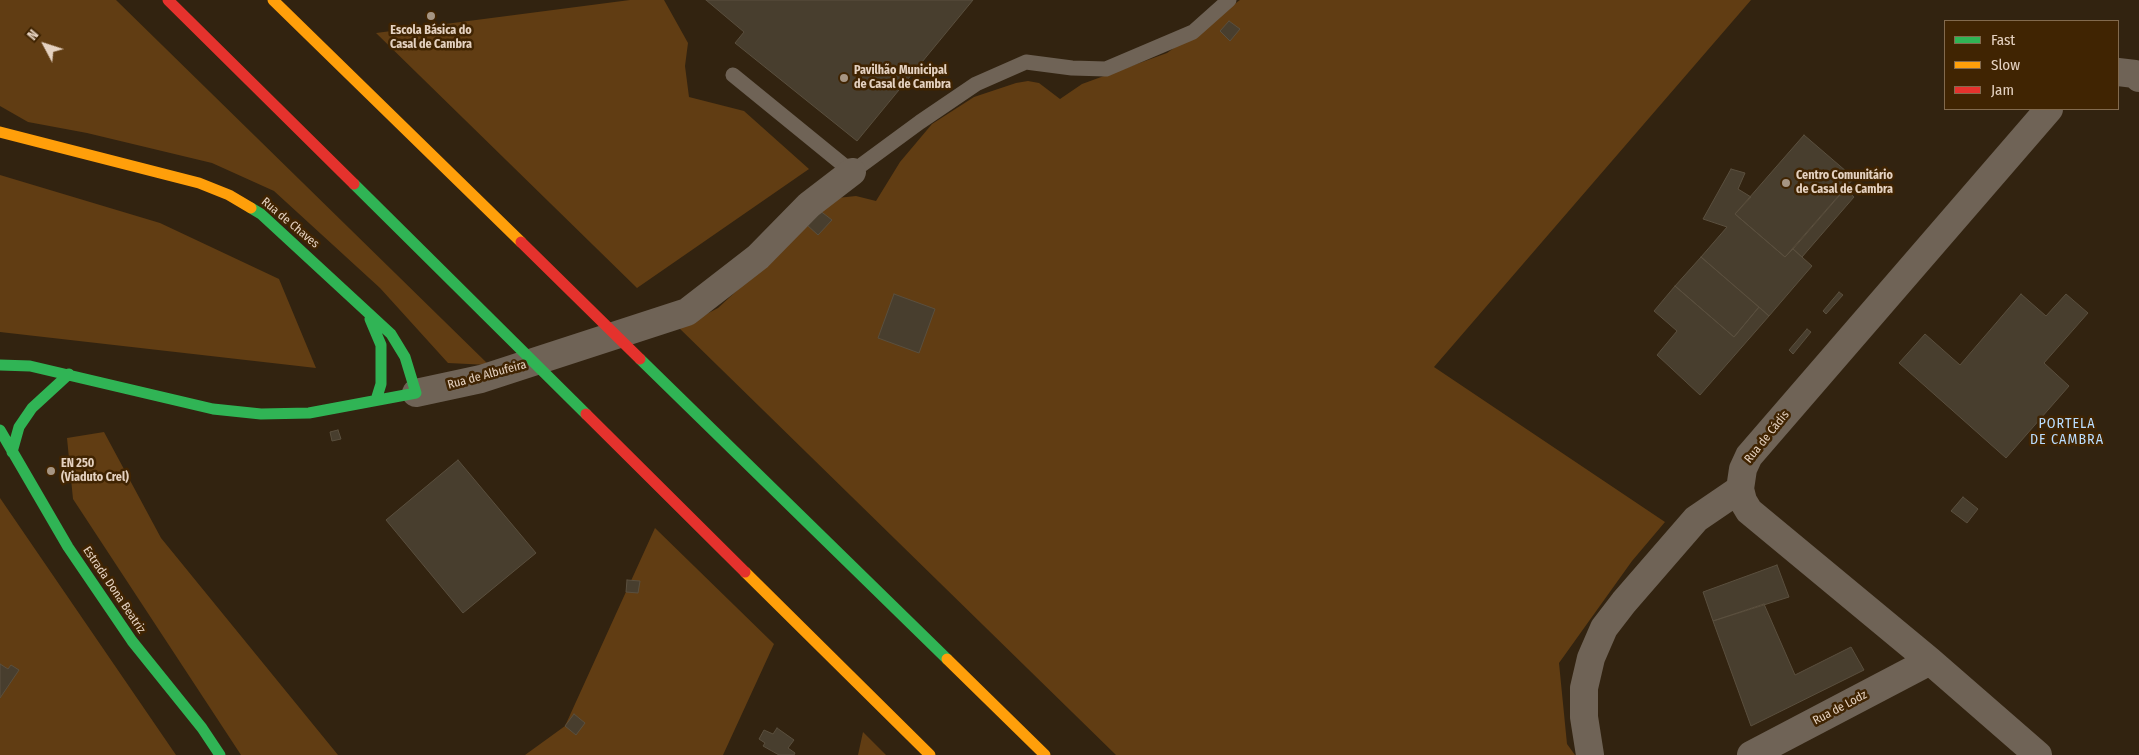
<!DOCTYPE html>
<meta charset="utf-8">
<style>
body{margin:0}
#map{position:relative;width:2139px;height:755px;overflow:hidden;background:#322310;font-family:"Fira Sans Condensed",sans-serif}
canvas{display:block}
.legend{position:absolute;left:1944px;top:20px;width:175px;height:90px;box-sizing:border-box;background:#402402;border:1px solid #826a4e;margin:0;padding:6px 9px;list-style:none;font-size:15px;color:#e5d2c1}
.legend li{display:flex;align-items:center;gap:10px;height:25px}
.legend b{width:25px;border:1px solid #826a4e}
.north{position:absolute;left:20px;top:20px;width:50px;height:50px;-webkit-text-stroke:4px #402402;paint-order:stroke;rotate:310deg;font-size:14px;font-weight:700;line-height:20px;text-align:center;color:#e5d2c1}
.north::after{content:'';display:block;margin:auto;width:18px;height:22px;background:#e5d2c1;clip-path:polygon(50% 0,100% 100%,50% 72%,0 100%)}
</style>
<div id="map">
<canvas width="2139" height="755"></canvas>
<ul class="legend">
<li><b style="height:6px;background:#30b455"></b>Fast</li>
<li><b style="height:6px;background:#ff9f0a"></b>Slow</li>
<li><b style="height:6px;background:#e5322d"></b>Jam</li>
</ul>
<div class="north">N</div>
</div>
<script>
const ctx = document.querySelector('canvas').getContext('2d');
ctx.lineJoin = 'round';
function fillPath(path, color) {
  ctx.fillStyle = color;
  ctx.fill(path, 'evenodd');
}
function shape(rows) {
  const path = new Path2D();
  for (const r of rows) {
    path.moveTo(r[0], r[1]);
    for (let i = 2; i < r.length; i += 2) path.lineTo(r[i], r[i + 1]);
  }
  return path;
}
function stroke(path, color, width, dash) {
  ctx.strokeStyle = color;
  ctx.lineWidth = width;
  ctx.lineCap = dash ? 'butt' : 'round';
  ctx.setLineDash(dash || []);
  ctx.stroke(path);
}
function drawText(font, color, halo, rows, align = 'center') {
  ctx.font = font + ' "Fira Sans Condensed",sans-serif';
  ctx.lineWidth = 5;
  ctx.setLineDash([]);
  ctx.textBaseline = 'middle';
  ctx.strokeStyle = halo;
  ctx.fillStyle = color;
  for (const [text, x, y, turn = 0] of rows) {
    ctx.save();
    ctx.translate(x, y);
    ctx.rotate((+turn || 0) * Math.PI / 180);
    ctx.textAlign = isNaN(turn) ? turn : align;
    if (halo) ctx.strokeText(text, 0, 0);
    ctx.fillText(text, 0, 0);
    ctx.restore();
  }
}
fillPath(shape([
 [0,0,116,0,489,365,448,363,380,288,274,191,212,163,87,133,28,122,0,106],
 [630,0,664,0,688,43,685,66,689,97,744,111,809,169,637,288,376,33],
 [1240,0,1751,0,1434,367,1665,522,1632,561,1559,663,1567,744,1575,755,1116,755,675,324,695,320,718,308,837,198,856,196,876,201,900,162,932,124,974,97,1016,83,1028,81,1039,83,1060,99,1082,84,1167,53],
 [0,175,160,223,279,279,316,368,0,332],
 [104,432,161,538,338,755,241,755,73,499,67,438],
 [0,498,176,755,0,755],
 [655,528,774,644,723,755,525,755,565,726],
 [863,732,886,755,858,755]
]), '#613d13');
const building = shape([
 [706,0,973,0,857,141,735,43,744,32,706,0],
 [1229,21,1240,29,1230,41,1220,31,1229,21],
 [1804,135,1854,178,1785,257,1735,214,1804,135],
 [1731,169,1745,173,1738,189,1751,197,1735,214,1785,257,1793,249,1812,266,1769,316,1701,257,1727,227,1703,219,1731,169],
 [1845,189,1854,197,1802,257,1793,249,1845,189],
 [819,210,832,220,818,235,807,225,819,210],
 [1701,257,1759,307,1734,337,1675,286,1701,257],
 [1675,286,1734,337,1759,307,1769,316,1700,395,1657,355,1677,331,1654,311,1675,286],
 [1839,292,1843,295,1826,314,1823,311,1839,292],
 [894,294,935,309,919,353,878,338,894,294],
 [2021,294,2046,316,2066,294,2088,313,2044,363,2069,386,2006,458,1899,363,1925,334,1960,365,2021,294],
 [1807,329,1811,332,1793,354,1789,350,1807,329],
 [338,430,341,439,332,441,330,432,338,430],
 [458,460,536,553,463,613,386,520,458,460],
 [1963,497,1978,509,1967,523,1951,511,1963,497],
 [1777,565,1789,597,1713,621,1703,592,1777,565],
 [627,580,640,581,638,593,626,592,627,580],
 [1764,604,1795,675,1851,647,1864,670,1751,726,1713,621,1764,604],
 [0,664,8,669,11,665,19,670,0,698,0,664],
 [574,714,585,723,576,735,565,726,574,714],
 [777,728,794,740,788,748,795,753,794,755,779,755,763,746,765,743,759,739,764,730,773,734,777,728]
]);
fillPath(building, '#483e2e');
stroke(building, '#5a4f3e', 1);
stroke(shape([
 [733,75,852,172,920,122,976,84,1026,62,1072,68,1106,69,1193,32,1229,0]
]), '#6f6356', 15);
stroke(shape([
 [2118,72,2135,74,2139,78],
 [416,393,481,379,687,312,758,257,809,205,852,172],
 [1590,755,1584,717,1584,688,1591,658,1604,628,1624,602,1696,519,1740,489],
 [1751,755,1930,661],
 [2038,755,1930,661,1749,511,1743,501,1740,489,1743,469,1749,456,2049,109]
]), '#6f6356', 28);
stroke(shape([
 [354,184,586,414],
 [370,319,381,345,381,384,376,400],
 [640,359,947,659],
 [0,365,30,366,213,409,261,414,309,413,416,393,405,357,391,334,261,214,251,208],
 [0,430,68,547,132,641,202,728,220,755],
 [12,452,19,427,32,408,69,374]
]), '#30b455', 11);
stroke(shape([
 [273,0,521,242],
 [0,132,199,183,229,195,251,208],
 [745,572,930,755],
 [947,659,1045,755]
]), '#ff9f0a', 11);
stroke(shape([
 [168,0,354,184],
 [521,242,640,359],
 [586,414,745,572]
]), '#e5322d', 11);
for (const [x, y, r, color] of [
 [431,16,5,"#a69583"],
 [844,78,5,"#a69583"],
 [1786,183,5,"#a69583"],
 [51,471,5,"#a69583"]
]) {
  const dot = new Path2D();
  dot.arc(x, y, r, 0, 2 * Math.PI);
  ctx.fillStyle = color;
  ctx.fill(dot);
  stroke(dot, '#402402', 2);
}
drawText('bold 12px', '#e5d2c1', '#402402', [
 ["Escola Básica do",431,31,"center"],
 ["Casal de Cambra",431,45,"center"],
 ["Pavilhão Municipal",854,71],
 ["de Casal de Cambra",854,85],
 ["Centro Comunitário",1796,176],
 ["de Casal de Cambra",1796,190],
 ["EN 250",61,464],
 ["(Viaduto Crel)",61,478]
], 'left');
drawText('12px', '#e5d2c1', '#402402', [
 ["Rua de Chaves",290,223,40],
 ["Rua de Albufeira",487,375,-15],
 ["Rua de Cádis",1767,437,-51],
 ["Estrada Dona Beatriz",114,590,56],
 ["Rua de Lodz",1840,708,-28]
]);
ctx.letterSpacing = '1px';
drawText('14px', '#b9ddff', '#402402', [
 ["PORTELA",2067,424],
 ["DE CAMBRA",2067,440]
]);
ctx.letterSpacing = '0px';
</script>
